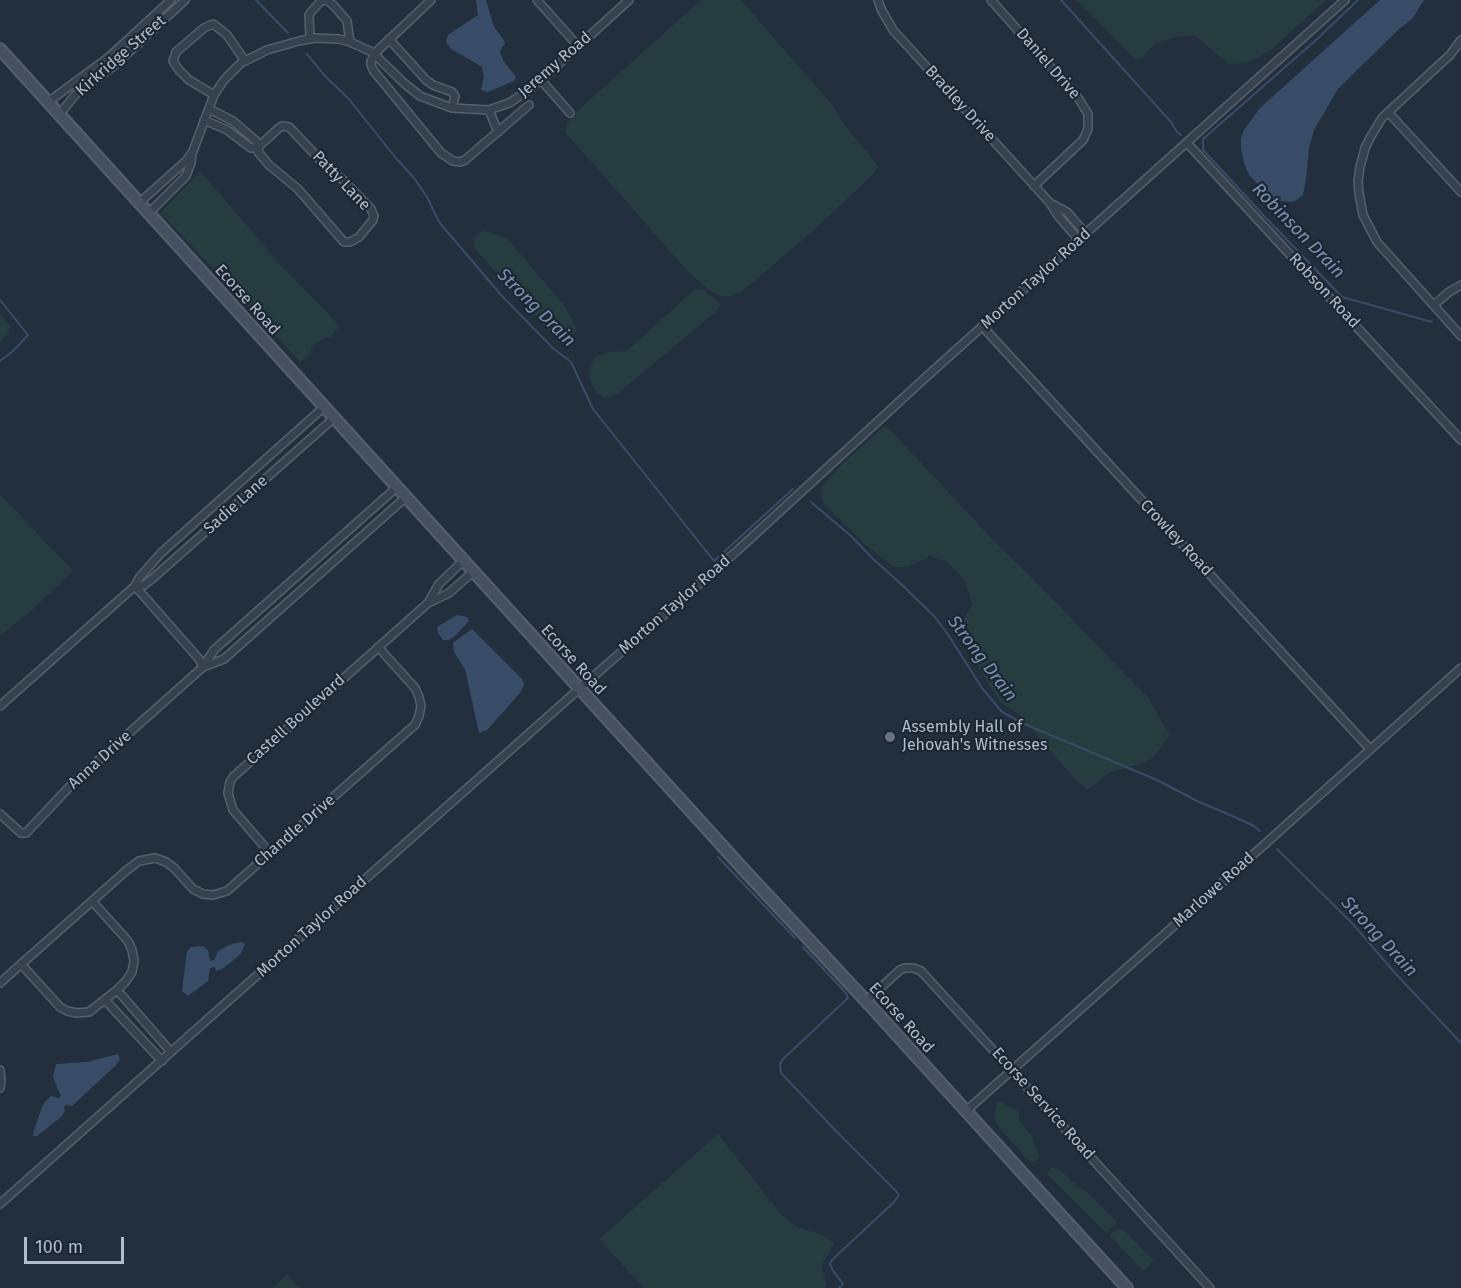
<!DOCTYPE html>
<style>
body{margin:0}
#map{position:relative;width:1461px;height:1288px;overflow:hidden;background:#242f3e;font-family:"Fira Sans",sans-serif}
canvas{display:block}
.scale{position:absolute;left:24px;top:1237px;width:100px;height:27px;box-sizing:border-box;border:3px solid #b4bcc9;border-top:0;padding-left:8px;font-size:18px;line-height:21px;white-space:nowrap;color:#b4bcc9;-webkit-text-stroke:4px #1d2633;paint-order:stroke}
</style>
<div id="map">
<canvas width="1461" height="1288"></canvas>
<div class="scale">100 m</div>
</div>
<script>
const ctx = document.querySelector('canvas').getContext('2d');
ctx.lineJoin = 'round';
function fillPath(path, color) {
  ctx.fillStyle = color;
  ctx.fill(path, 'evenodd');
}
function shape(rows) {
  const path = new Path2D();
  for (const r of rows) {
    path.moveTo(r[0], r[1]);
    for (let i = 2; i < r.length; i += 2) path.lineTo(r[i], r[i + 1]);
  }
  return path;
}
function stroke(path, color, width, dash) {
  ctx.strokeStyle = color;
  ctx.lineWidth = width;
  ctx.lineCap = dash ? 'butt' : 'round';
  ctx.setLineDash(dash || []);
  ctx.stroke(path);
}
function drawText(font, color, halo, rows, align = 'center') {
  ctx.font = font + ' "Fira Sans",sans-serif';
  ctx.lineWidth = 4.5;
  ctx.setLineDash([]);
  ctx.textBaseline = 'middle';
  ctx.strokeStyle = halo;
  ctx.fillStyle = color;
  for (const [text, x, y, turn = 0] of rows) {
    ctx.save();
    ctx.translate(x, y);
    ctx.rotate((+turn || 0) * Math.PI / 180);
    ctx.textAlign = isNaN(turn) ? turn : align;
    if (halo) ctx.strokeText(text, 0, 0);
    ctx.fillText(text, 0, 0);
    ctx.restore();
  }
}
fillPath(shape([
 [701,0,741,0,833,106,845,126,875,162,878,167,873,174,811,233,740,293,725,297,712,292,690,274,566,133,566,125,574,114],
 [1077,0,1326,0,1272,49,1249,62,1229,64,1195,36,1175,37,1156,43,1141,59,1134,58],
 [200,171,264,245,270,254,337,323,339,327,330,337,324,338,313,345,308,357,300,362,215,270,160,213],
 [484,231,502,236,511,243,563,304,577,329,574,335,566,341,550,332,474,248,475,236],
 [694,290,703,290,721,304,718,310,616,395,604,398,596,392,591,383,589,368,595,357,604,353,628,350],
 [0,314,11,327,7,335,0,342],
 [885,426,894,434,994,541,1042,588,1148,698,1170,735,1154,757,1140,764,1111,772,1087,790,1071,775,1020,715,1000,702,957,634,961,624,972,605,965,580,947,562,930,556,908,567,894,567,866,545,823,503,821,488,845,461],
 [0,494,73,571,32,610,0,636],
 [1000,1101,1007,1107,1017,1110,1019,1114,1019,1119,1029,1133,1031,1134,1034,1144,1040,1156,1035,1161,1030,1161,1025,1157,997,1125,994,1116,996,1105],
 [718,1134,780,1213,797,1227,823,1235,834,1243,821,1267,827,1283,825,1288,644,1288,599,1239],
 [1052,1167,1060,1170,1078,1187,1086,1191,1116,1221,1116,1223,1107,1232,1105,1231,1051,1178,1047,1173],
 [1120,1229,1123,1229,1153,1260,1153,1262,1143,1271,1110,1236,1112,1232],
 [287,1274,299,1288,273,1288]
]), '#263c3f');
fillPath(shape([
 [476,0,486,0,494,27,504,40,505,44,502,47,500,53,504,62,516,77,514,81,488,92,481,90,484,77,482,67,462,55,451,49,446,42,448,35,478,15],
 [1380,0,1424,0,1412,19,1399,29,1338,89,1314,130,1309,148,1306,179,1303,195,1295,201,1289,202,1277,200,1266,193,1249,175,1244,163,1241,147,1241,139,1244,130,1260,108],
 [457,615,467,617,469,621,455,636,449,640,443,640,438,633,437,627],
 [472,629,522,679,524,685,521,692,487,730,479,733,465,669,454,652,453,643],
 [241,942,245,944,241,954,222,969,216,971,215,967,210,968,208,981,188,996,182,991,187,951,191,947,202,946,208,950,210,961,214,960,218,951,229,945],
 [118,1054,120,1059,116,1065,72,1106,66,1105,64,1107,65,1111,61,1117,37,1136,33,1136,34,1130,43,1104,51,1096,58,1098,61,1096,56,1085,53,1076,56,1064,87,1062]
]), '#394c67');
stroke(shape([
 [256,0,288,33],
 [1061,0,1171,122,1177,132,1181,135],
 [1358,0,1316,40,1203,139,1203,150,1264,216,1342,297,1432,322],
 [307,54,325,76,348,98,395,157,414,178,427,197,439,222,501,295,554,349,571,362,593,409,714,561,793,489],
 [0,300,28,335,13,351,0,361],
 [811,502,851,536,873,559,899,582,935,617,949,636,982,688,1002,712,1022,723,1157,780,1199,802,1228,814,1254,826,1260,831],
 [1277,849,1352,923,1395,973,1461,1043],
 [718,857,795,938],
 [803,947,846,993,848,998,783,1059,780,1064,781,1073,838,1133,896,1191,899,1195,894,1202,832,1260,830,1264,832,1269,843,1284,839,1288]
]), '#394c67', 2);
const minor = shape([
 [537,0,578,46],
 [878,0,881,9,893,30,1050,203,1059,217,1079,240],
 [991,0,1079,99,1088,114,1088,129,1083,140,1034,186],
 [310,39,309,15,311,12,321,1,327,0,334,6,347,21,350,42],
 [389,39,426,80,433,85,452,92,455,96,452,108],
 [1461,40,1450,55,1439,65,1382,118,1371,136,1365,148,1360,167,1358,181,1359,193,1363,215,1377,242,1461,336],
 [374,54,431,0],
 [375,55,371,61,371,65,373,70,441,153,453,161,460,162,465,160,529,105],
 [541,80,570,113],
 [214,95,189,80,179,70,173,61,176,52,204,28,213,24,221,30,227,35,245,61],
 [48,102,109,57,171,0],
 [489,110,498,132],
 [1388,112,1461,192],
 [59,115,75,95,115,65,185,0],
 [204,120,227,130,251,148,254,148,259,146,279,128,282,126,289,127,327,167,343,180,371,209,374,216,373,220,359,237,350,242,344,242,298,189,269,165,258,152,259,146,256,141,233,121,209,109],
 [1187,143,1461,440],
 [139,203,186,161,193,151,214,95,224,80,241,63,267,50,299,41,315,38,339,39,350,42,372,52,405,84,420,96,452,108,489,110,509,103,526,92,541,80,629,0],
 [1052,204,1067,212,1086,234],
 [149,213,186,176,191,163,192,154],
 [1434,305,1449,292,1461,285],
 [982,326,1370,749],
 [135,586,144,585,152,579,334,418],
 [135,586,199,659,203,667],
 [428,603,439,584,464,560],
 [203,667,224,659,406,497],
 [0,706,135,586,139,578,161,553,324,407],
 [0,814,21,833,26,833,73,783,203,667,214,650,397,487],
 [270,853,233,810,228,793,230,782,233,777,428,603,449,593,474,571],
 [21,964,60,1007,67,1011,77,1013,89,1012,117,990,126,981,132,972,134,961,132,950,128,941,92,901],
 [0,983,127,870,139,861,155,858,166,862,174,868,193,889,203,894,213,895,227,891,408,731,415,725,419,716,421,706,419,697,415,688,378,647],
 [117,990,171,1052],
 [105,1000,162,1061],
 [866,1001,900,970,905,968,913,968,921,971,1210,1288],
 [0,1070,1,1080,0,1088],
 [966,1111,1157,941,1461,668],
 [0,1204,579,689,738,550,925,378,1345,0]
]);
const secondary = shape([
 [0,49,746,872,866,1001,1127,1288]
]);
stroke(minor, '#565f6c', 10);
stroke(secondary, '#565f6c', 14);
stroke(minor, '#38414e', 7);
stroke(secondary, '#465061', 10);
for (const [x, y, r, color] of [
 [890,737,6,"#6b7280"]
]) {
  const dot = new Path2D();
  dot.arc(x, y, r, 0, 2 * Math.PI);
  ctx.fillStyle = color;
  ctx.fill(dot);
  stroke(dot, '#1d2633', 2);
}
drawText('16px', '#b4bcc9', '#1d2633', [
 ["Kirkridge Street",121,56,-41],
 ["Daniel Drive",1048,64,49],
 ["Jeremy Road",555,65,-41],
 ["Bradley Drive",960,104,48],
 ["Patty Lane",341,181,46],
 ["Morton Taylor Road",1036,279,-42],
 ["Robson Road",1324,291,47],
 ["Ecorse Road",247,300,48],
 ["Sadie Lane",236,505,-42],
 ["Crowley Road",1176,538,47],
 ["Morton Taylor Road",675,605,-41],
 ["Ecorse Road",573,660,48],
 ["Castell Boulevard",296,720,-42],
 ["Anna Drive",100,760,-42],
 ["Chandle Drive",295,831,-41],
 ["Marlowe Road",1214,890,-42],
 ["Morton Taylor Road",312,927,-42],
 ["Ecorse Road",901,1018,48],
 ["Ecorse Service Road",1043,1104,48]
]);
drawText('16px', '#b4bcc9', '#1d2633', [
 ["Assembly Hall of",902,728],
 ["Jehovah's Witnesses",902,746]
], 'left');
drawText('italic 18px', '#7c92b1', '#1d2633', [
 ["Robinson Drain",1298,231,46],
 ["Strong Drain",536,308,45],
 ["Strong Drain",982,659,53],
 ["Strong Drain",1379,937,47]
]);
</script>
